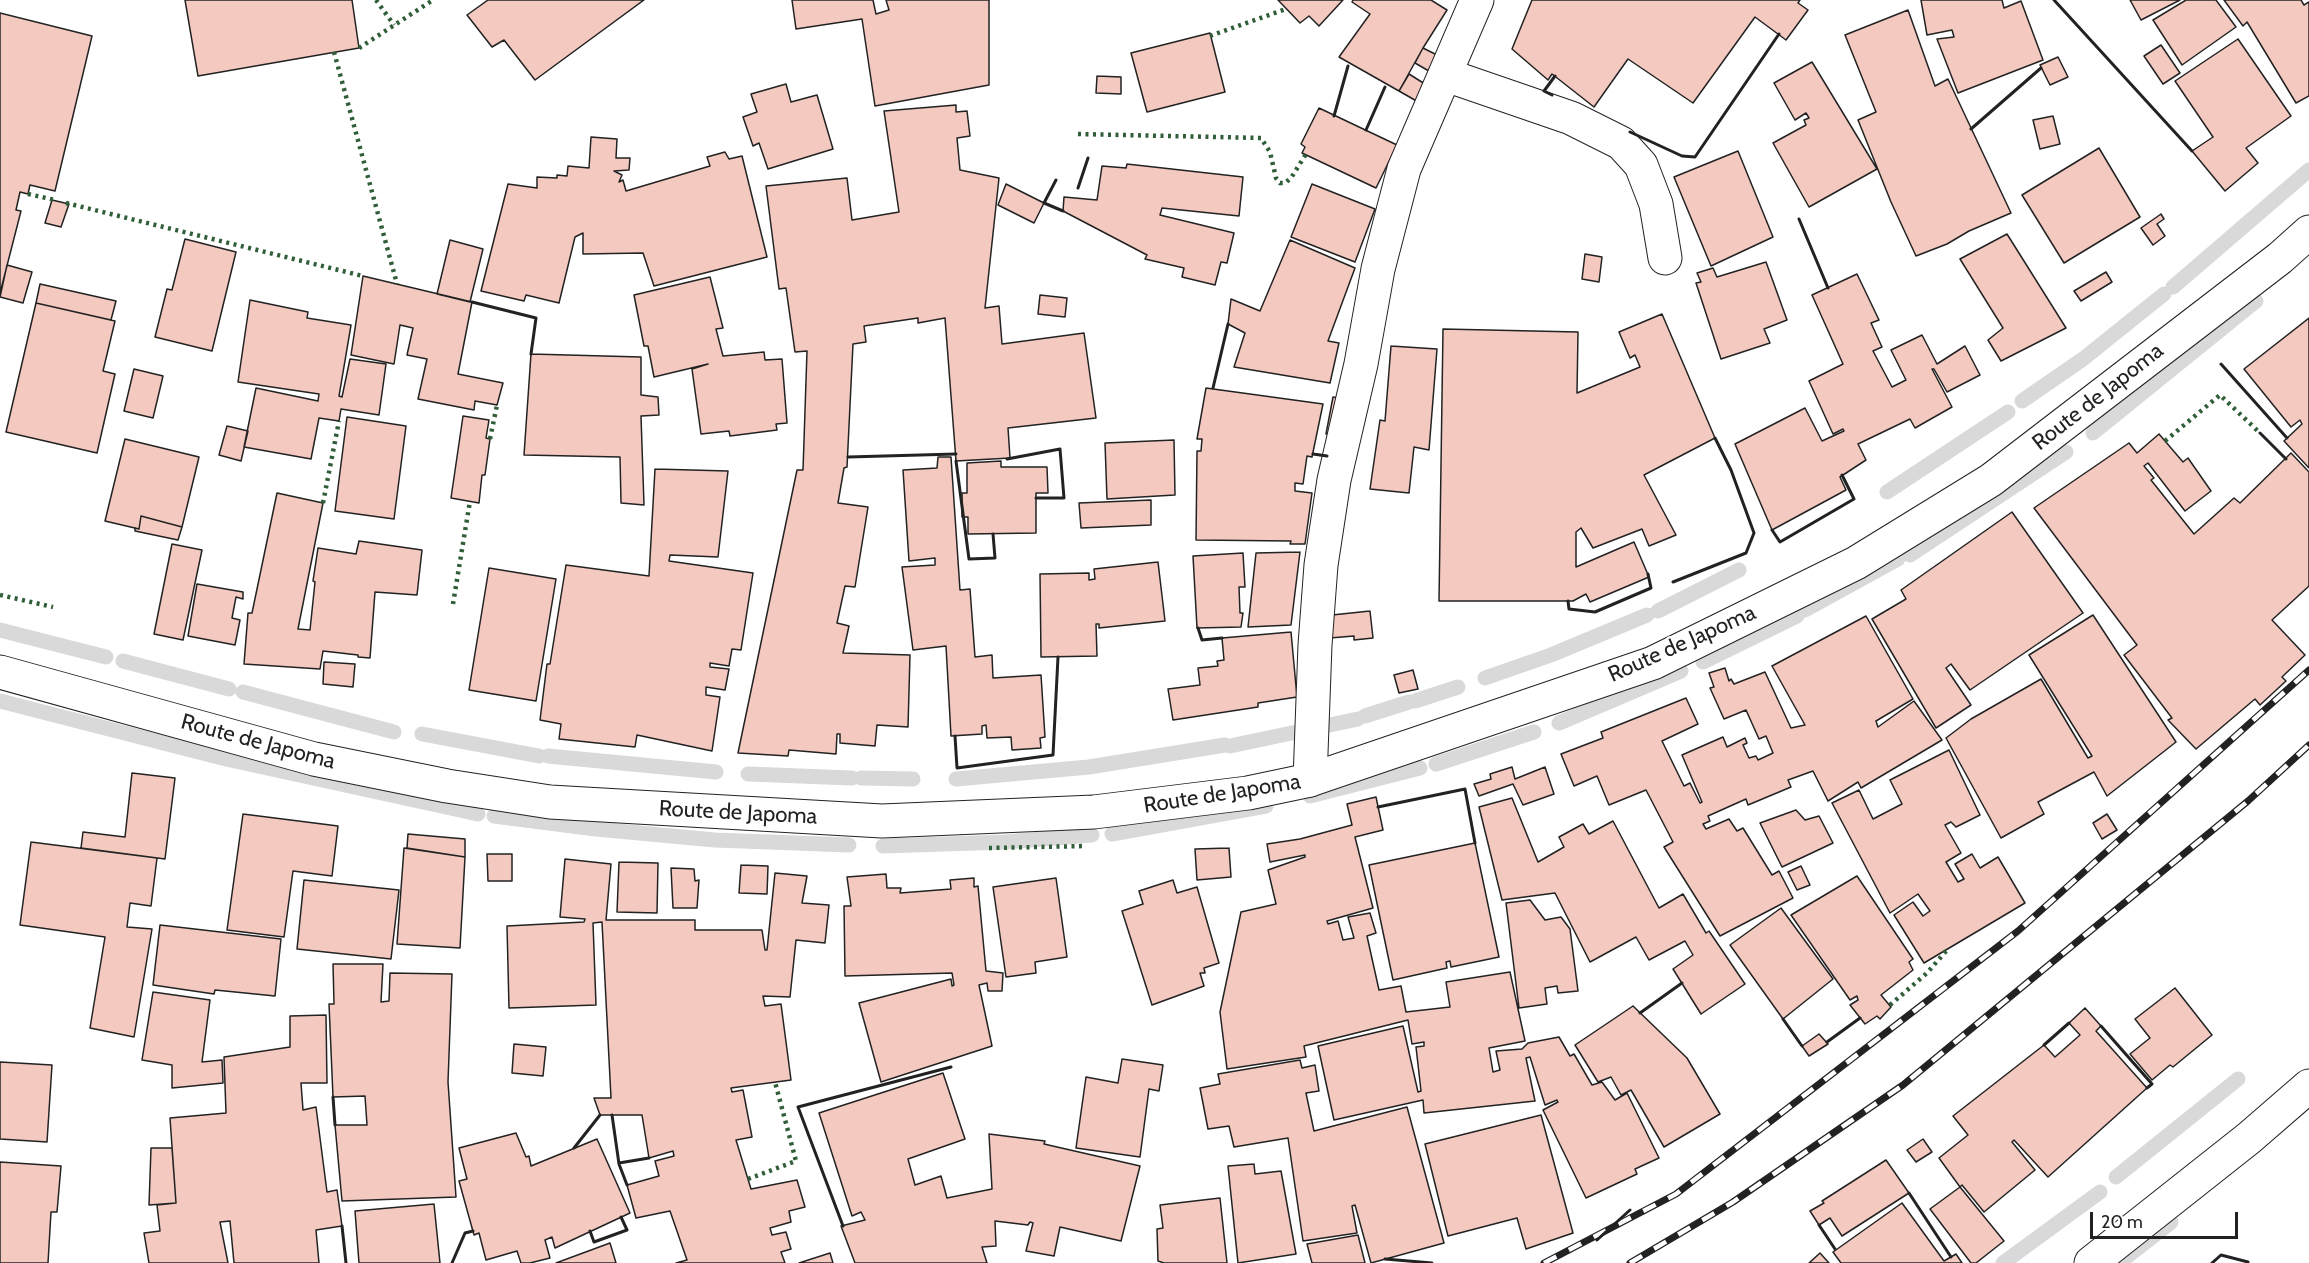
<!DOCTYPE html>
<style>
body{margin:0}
#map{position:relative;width:2309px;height:1263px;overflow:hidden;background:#fff;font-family:Cabin,sans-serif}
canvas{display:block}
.scale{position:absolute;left:2090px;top:1212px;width:148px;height:27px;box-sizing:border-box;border:3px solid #222;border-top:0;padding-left:8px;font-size:18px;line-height:21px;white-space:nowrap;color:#222;-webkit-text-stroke:4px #fff;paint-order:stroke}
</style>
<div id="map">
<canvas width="2309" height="1263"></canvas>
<div class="scale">20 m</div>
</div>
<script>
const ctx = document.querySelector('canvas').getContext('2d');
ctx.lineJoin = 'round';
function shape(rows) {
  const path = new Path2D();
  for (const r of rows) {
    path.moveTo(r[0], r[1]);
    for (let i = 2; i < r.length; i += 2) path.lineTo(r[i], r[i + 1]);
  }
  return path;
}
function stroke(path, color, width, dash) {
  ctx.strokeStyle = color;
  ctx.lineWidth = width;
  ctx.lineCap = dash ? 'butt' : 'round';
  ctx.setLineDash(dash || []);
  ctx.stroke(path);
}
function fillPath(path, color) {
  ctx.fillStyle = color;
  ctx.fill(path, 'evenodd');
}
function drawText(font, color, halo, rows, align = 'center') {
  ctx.font = font + ' Cabin,sans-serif';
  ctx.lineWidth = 4.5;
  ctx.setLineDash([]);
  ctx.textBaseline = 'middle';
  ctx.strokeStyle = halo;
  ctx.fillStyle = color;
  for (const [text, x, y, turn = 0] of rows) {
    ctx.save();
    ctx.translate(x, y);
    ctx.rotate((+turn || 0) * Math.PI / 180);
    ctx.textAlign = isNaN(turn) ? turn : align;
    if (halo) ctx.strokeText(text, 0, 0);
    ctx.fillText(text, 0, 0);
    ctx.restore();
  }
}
stroke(shape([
 [2173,287,2309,170],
 [2022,401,2083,359,2164,294],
 [2093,433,2256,301],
 [1887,492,2008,412],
 [1910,555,2066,452],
 [1805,610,1898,559],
 [1658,611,1739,570],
 [0,630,106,657],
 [123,661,229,689],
 [1703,662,1797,616],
 [1485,678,1551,655,1647,615],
 [243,692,394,732],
 [0,701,226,759,478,814],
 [1415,701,1458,687],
 [1365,716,1409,702],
 [1559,723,1681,671],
 [422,734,539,756],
 [1230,746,1358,719],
 [548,756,716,772],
 [1436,764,1534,732],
 [748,774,852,778],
 [861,778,913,779],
 [956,779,1089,767,1225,745],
 [1310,796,1420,768],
 [494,816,596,829,715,840,849,845],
 [1112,834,1266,806],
 [883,846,1005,842,1092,835],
 [2116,1177,2238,1079],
 [2003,1263,2100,1192],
 [2119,1263,2171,1222]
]), '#d9d9d9', 15);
const building = shape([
 [185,0,352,0,359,48,198,76,185,0],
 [488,0,644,0,535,80,504,40,492,47,467,15,488,0],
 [792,0,873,0,876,14,889,10,886,0,989,0,989,85,875,106,862,19,796,29,792,0],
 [1278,0,1343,0,1319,26,1309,16,1300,23,1278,0],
 [1353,0,1431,0,1447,10,1423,48,1399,91,1339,57,1370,14,1352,2,1353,0],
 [1532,0,1800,0,1798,3,1808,10,1786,40,1755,17,1693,103,1628,59,1594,107,1552,74,1548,80,1512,49,1532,0],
 [1921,0,2002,0,2004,8,2021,1,2043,60,1958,93,1937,39,1954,37,1952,30,1927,35,1921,0],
 [2130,0,2180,0,2141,20,2130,0],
 [2186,0,2216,0,2236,27,2182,65,2153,20,2186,0],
 [2224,0,2301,0,2304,5,2309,2,2309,96,2296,103,2247,22,2243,26,2224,0],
 [1908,10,1935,86,1948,79,2011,213,1969,231,1947,244,1916,256,1891,202,1858,120,1876,112,1845,35,1908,10],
 [0,13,92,36,55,191,30,185,28,194,20,192,16,210,21,211,0,293,0,13],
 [1210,33,1225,92,1147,112,1131,53,1210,33],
 [2238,39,2291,116,2246,148,2258,163,2225,191,2192,151,2213,137,2175,81,2238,39],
 [2161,45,2180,73,2163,84,2144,56,2161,45],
 [1423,48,1447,60,1441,78,1415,63,1423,48],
 [2058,57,2068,77,2050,85,2040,65,2058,57],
 [1812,62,1877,169,1809,207,1773,143,1806,125,1804,120,1809,118,1806,113,1795,120,1774,83,1812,62],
 [1409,74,1436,91,1427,107,1399,91,1409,74],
 [1097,76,1121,77,1121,94,1096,93,1097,76],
 [786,84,791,102,817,95,833,149,768,169,759,143,753,146,743,117,757,112,751,94,786,84],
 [956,105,956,112,967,111,970,136,957,138,960,170,999,178,985,308,999,306,1002,344,1084,333,1096,418,1008,428,1010,458,956,461,945,318,918,323,918,318,864,326,866,342,853,344,847,467,844,468,838,503,868,507,855,587,845,586,837,623,849,626,843,653,910,655,908,727,877,725,875,746,840,743,840,734,837,734,836,754,789,750,788,756,738,753,797,470,803,470,807,351,795,352,786,288,779,289,766,186,847,178,852,220,899,212,884,111,956,105],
 [1319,108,1397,145,1376,188,1302,153,1305,147,1301,144,1319,108],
 [2053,116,2060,144,2040,149,2033,120,2053,116],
 [591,137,617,139,616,158,630,158,629,170,614,171,622,175,619,182,623,180,626,191,710,166,707,157,725,152,729,159,742,156,767,257,654,286,643,253,583,254,583,233,575,237,559,303,526,295,524,301,481,291,508,184,537,188,537,177,557,178,557,175,567,176,568,166,589,168,591,137],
 [2099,148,2140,217,2064,263,2022,195,2099,148],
 [1738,151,1773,237,1711,266,1674,177,1738,151],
 [1127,164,1243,177,1239,216,1162,208,1160,215,1234,233,1227,263,1221,262,1215,285,1182,277,1184,268,1145,259,1147,255,1063,211,1064,197,1097,200,1102,166,1126,168,1127,164],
 [1006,184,1044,203,1034,223,998,205,1006,184],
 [1312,184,1375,209,1355,262,1291,237,1312,184],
 [52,200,69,204,61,227,45,223,52,200],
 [2161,214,2164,219,2157,224,2165,236,2153,245,2141,228,2161,214],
 [2007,234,2066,328,2001,361,1988,340,2003,328,1960,259,2007,234],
 [185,239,236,252,212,351,155,337,167,289,172,290,185,239],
 [450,240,483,249,470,302,437,294,450,240],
 [1290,240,1355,268,1328,341,1339,343,1330,383,1234,367,1245,333,1228,324,1231,299,1260,311,1290,240],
 [1585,254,1602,257,1599,282,1582,279,1585,254],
 [1766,262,1787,320,1764,329,1770,343,1721,359,1696,283,1701,282,1697,273,1713,268,1717,277,1766,262],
 [7,265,32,272,23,303,0,297,7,265],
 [2106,272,2112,282,2081,301,2074,291,2106,272],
 [1857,274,1879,320,1871,323,1882,347,1873,351,1892,387,1906,380,1891,350,1922,335,1937,364,1965,346,1980,375,1947,392,1934,369,1932,369,1952,407,1915,428,1910,419,1858,444,1866,460,1840,477,1846,490,1772,530,1735,444,1805,408,1822,441,1844,431,1843,429,1833,434,1809,381,1843,364,1812,295,1857,274],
 [363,276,472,302,458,374,503,383,497,405,475,401,474,410,418,399,427,359,407,355,413,328,400,325,394,364,351,355,363,276],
 [710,277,723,328,716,329,723,356,764,352,765,360,782,359,787,423,776,424,777,430,730,436,729,431,701,434,692,369,708,364,654,377,648,346,644,346,634,295,710,277],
 [40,284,116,301,111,320,36,303,40,284],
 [1040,295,1067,298,1065,317,1038,314,1040,295],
 [250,300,308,312,307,318,351,325,339,396,342,397,350,359,386,364,379,415,341,409,339,421,319,418,311,459,244,447,256,388,318,401,319,394,238,382,250,300],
 [36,303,115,321,103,371,115,374,97,453,6,432,36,303],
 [1662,314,1715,438,1644,475,1676,535,1649,546,1642,529,1593,548,1581,528,1576,532,1576,567,1634,542,1649,577,1590,602,1586,594,1573,601,1439,601,1443,329,1578,332,1577,393,1640,367,1635,355,1630,358,1619,332,1662,314],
 [2309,318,2309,468,2284,441,2302,424,2300,420,2291,427,2244,369,2309,318],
 [1391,346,1437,349,1429,450,1414,447,1409,493,1370,489,1380,420,1385,421,1391,346],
 [531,354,641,357,641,395,658,397,659,415,641,416,644,505,621,503,620,457,524,455,531,354],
 [134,369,163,376,153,418,124,411,134,369],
 [1206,388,1323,404,1312,457,1307,456,1303,484,1295,483,1295,491,1312,493,1305,544,1290,544,1291,541,1196,540,1197,451,1201,451,1202,439,1197,439,1206,388],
 [1333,397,1347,399,1333,434,1326,434,1333,397],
 [463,416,489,420,486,438,490,439,485,475,482,475,479,503,451,498,463,416],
 [347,417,406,426,394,519,335,511,347,417],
 [227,426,248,431,241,461,219,455,227,426],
 [2159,434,2183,462,2188,458,2211,491,2185,511,2148,463,2144,466,2154,478,2151,480,2194,534,2234,498,2240,503,2291,453,2309,472,2309,586,2272,620,2305,655,2282,677,2286,681,2260,705,2255,699,2196,749,2168,720,2172,718,2124,655,2137,645,2034,508,2129,443,2137,453,2159,434],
 [125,439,199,457,182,527,141,516,139,529,105,521,125,439],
 [1174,440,1175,495,1107,499,1105,443,1174,440],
 [938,457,951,457,960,590,970,589,975,657,992,655,993,678,1041,675,1045,737,1040,738,1041,748,1012,750,1011,737,987,738,986,725,982,726,982,734,951,736,946,646,913,650,902,567,935,565,935,558,909,561,903,470,937,468,938,457],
 [1001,461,1001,467,1047,467,1048,493,1036,493,1036,533,968,534,968,517,962,517,962,493,967,493,967,463,1001,461],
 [655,469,728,471,718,557,670,555,669,561,753,573,741,650,732,649,729,666,710,663,710,667,729,669,725,690,706,687,706,695,720,697,712,751,637,735,635,747,559,739,561,724,540,720,547,664,550,664,566,565,649,576,655,469],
 [277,493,323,503,298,629,310,630,315,582,313,581,318,548,356,554,359,541,422,550,417,595,375,592,370,658,358,657,358,655,323,651,320,669,244,664,248,613,252,613,277,493],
 [1151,500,1151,525,1081,528,1079,503,1151,500],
 [2012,512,2083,613,1970,690,1951,664,1946,668,1971,705,1936,728,1872,619,1906,599,1901,590,2012,512],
 [141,516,182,527,178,540,135,531,135,528,139,529,141,516],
 [172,544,202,550,183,640,154,634,172,544],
 [1300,552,1291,625,1248,627,1256,553,1300,552],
 [1243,553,1245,587,1239,587,1240,613,1243,613,1241,627,1197,628,1193,556,1243,553],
 [1158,562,1165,621,1099,628,1099,624,1096,624,1097,656,1041,657,1040,574,1089,573,1089,580,1095,579,1094,569,1158,562],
 [489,568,556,579,536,701,469,690,489,568],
 [197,584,243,592,243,599,236,597,232,618,240,620,235,645,188,636,197,584],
 [1370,611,1373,638,1354,640,1354,636,1330,638,1332,615,1370,611],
 [2093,615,2176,742,2107,796,2094,772,2038,802,2044,814,2001,838,1946,738,1971,719,2041,679,2088,758,2092,756,2029,655,2093,615],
 [1866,616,1913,699,1876,721,1878,727,1914,701,1942,740,1861,788,1858,782,1828,801,1813,771,1788,780,1791,787,1748,805,1746,799,1708,816,1710,821,1703,824,1706,829,1729,819,1737,831,1743,828,1772,875,1779,871,1793,898,1720,936,1664,847,1673,842,1646,790,1609,805,1597,776,1574,786,1561,754,1603,738,1601,732,1686,698,1698,724,1662,741,1684,786,1690,783,1700,803,1702,802,1682,755,1723,737,1727,747,1745,738,1747,743,1743,745,1749,758,1756,756,1758,760,1773,753,1766,736,1759,739,1746,710,1724,719,1710,688,1714,687,1709,673,1725,668,1729,681,1731,679,1734,684,1765,672,1791,728,1805,725,1772,666,1866,616],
 [1291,632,1297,697,1258,703,1258,707,1173,720,1168,689,1200,685,1198,668,1218,666,1217,661,1224,660,1222,638,1291,632],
 [324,662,355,664,353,687,323,684,324,662],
 [1413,670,1418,689,1399,693,1394,675,1413,670],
 [1949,750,1980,815,1956,827,1951,822,1945,825,1961,853,1946,862,1958,882,1964,879,1955,864,1972,854,1980,868,1998,857,2025,903,1924,963,1894,915,1913,902,1923,916,1930,911,1918,894,1890,913,1832,803,1859,790,1873,819,1902,804,1890,780,1949,750],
 [1512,767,1515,779,1545,767,1554,794,1523,805,1513,784,1479,796,1474,784,1491,779,1490,774,1512,767],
 [132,773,175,778,165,859,81,848,83,832,125,837,132,773],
 [1376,797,1383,830,1355,837,1373,908,1327,921,1328,924,1338,921,1343,940,1354,938,1348,917,1370,913,1376,933,1367,936,1379,990,1401,986,1406,1012,1450,1007,1446,982,1510,972,1525,1041,1489,1048,1493,1072,1500,1070,1496,1051,1522,1049,1528,1043,1559,1037,1570,1056,1574,1054,1592,1085,1602,1082,1615,1100,1627,1093,1659,1158,1635,1169,1637,1174,1586,1198,1543,1110,1558,1102,1557,1100,1545,1105,1530,1057,1526,1058,1535,1101,1424,1113,1423,1100,1334,1120,1318,1046,1403,1026,1418,1092,1421,1091,1416,1047,1424,1046,1424,1042,1412,1044,1408,1020,1304,1046,1306,1057,1227,1069,1220,1012,1241,912,1276,904,1268,870,1305,857,1305,855,1270,862,1267,844,1300,839,1352,825,1347,804,1376,797],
 [1512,798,1538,862,1564,847,1559,837,1583,824,1589,834,1613,821,1659,908,1683,894,1706,933,1709,931,1745,984,1701,1014,1673,969,1693,955,1685,941,1649,960,1636,937,1590,962,1555,893,1502,900,1479,807,1512,798],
 [1796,810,1805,820,1819,816,1833,843,1782,867,1760,823,1796,810],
 [243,814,338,826,332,876,293,871,284,937,227,930,243,814],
 [2107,814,2117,830,2102,839,2093,823,2107,814],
 [408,834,465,839,465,857,407,848,408,834],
 [31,842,157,858,151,906,130,903,127,927,152,929,134,1037,90,1028,105,937,20,925,31,842],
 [1475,843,1499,957,1451,967,1450,961,1446,962,1447,968,1393,980,1369,865,1475,843],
 [404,848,465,857,460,948,397,944,404,848],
 [1229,848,1231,877,1197,880,1195,849,1229,848],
 [487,854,512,854,512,881,488,881,487,854],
 [565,859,611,864,606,920,695,920,695,930,762,930,765,950,767,950,775,873,807,876,802,903,829,905,825,943,796,940,790,997,763,996,765,1006,781,1004,791,1080,731,1088,732,1092,743,1090,752,1137,736,1140,751,1189,797,1180,805,1207,789,1211,791,1222,770,1228,772,1235,786,1232,791,1249,781,1252,785,1263,676,1263,687,1260,670,1211,636,1218,627,1185,659,1176,655,1161,674,1156,673,1151,649,1158,642,1115,600,1115,594,1098,611,1098,602,922,593,923,596,1005,509,1008,507,926,584,922,585,919,560,917,565,859],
 [619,862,658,863,657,913,617,912,619,862],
 [741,865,768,866,767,894,739,893,741,865],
 [1801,866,1810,885,1797,890,1788,872,1801,866],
 [671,868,694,869,695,881,699,880,697,908,673,908,671,868],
 [886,874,887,888,901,888,900,893,951,889,950,880,974,878,974,887,978,886,986,971,1003,973,1002,991,988,991,987,983,979,985,992,1046,881,1082,859,1003,951,979,952,986,954,985,952,973,845,976,844,906,851,906,847,877,886,874],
 [1857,876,1913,959,1909,962,1913,970,1881,995,1891,1007,1880,1019,1877,1016,1865,1024,1850,1005,1858,1000,1857,996,1850,1000,1791,915,1857,876],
 [1056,878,1067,957,1035,962,1036,973,1006,977,993,887,1056,878],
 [304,880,399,890,391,959,297,949,304,880],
 [1173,880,1177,893,1197,887,1219,963,1204,968,1205,973,1200,973,1204,986,1152,1005,1122,911,1143,904,1139,891,1173,880],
 [1530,900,1545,920,1561,917,1570,929,1578,991,1558,993,1557,986,1545,988,1547,1004,1519,1008,1506,903,1530,900],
 [1781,908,1833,979,1783,1019,1730,945,1781,908],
 [160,925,281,939,275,996,215,990,214,994,153,985,160,925],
 [333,964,383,964,381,1002,389,1001,390,973,452,974,448,1082,456,1197,342,1201,335,1125,367,1125,365,1096,333,1097,329,1004,334,1004,333,964],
 [2175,988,2212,1035,2173,1067,2170,1065,2152,1080,2130,1054,2150,1038,2135,1019,2175,988],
 [153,992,210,1000,202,1062,222,1060,223,1083,172,1088,172,1065,142,1060,153,992],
 [1633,1006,1687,1058,1720,1114,1664,1147,1631,1090,1621,1095,1611,1077,1598,1082,1575,1045,1633,1006],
 [2085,1008,2101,1026,2096,1031,2147,1088,2048,1177,2014,1140,2012,1142,2035,1170,1984,1212,1962,1185,1960,1187,1939,1158,1968,1135,1953,1116,2044,1045,2055,1057,2080,1035,2069,1023,2085,1008],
 [326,1015,327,1083,301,1083,303,1110,316,1107,327,1192,337,1190,342,1226,316,1230,319,1263,234,1263,230,1221,220,1222,228,1263,149,1263,144,1233,160,1231,157,1205,176,1203,170,1118,226,1113,224,1057,290,1047,290,1016,326,1015],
 [1819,1034,1828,1044,1809,1056,1802,1046,1819,1034],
 [514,1044,546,1047,543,1076,512,1073,514,1044],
 [1122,1059,1163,1065,1159,1091,1149,1089,1140,1157,1076,1148,1086,1077,1118,1083,1122,1059],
 [1300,1060,1302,1068,1315,1065,1319,1091,1306,1093,1314,1131,1407,1107,1444,1243,1371,1263,1355,1205,1352,1206,1357,1233,1303,1241,1288,1138,1234,1147,1229,1126,1208,1129,1200,1088,1220,1084,1218,1074,1300,1060],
 [0,1062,52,1065,47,1142,0,1139,0,1062],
 [943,1073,965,1139,908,1159,915,1185,941,1176,947,1198,992,1189,989,1134,1045,1141,1044,1144,1140,1166,1121,1241,1060,1227,1054,1256,1026,1251,1033,1223,1030,1222,1028,1225,995,1221,996,1246,982,1247,987,1263,855,1263,841,1226,865,1220,861,1212,852,1216,819,1113,943,1073],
 [1541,1115,1573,1233,1526,1249,1517,1218,1448,1236,1425,1144,1541,1115],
 [516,1133,526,1157,529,1156,531,1166,597,1139,630,1213,555,1248,552,1237,545,1240,550,1258,530,1263,521,1263,517,1251,486,1260,479,1233,474,1235,459,1181,467,1179,459,1148,516,1133],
 [1923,1139,1932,1152,1916,1162,1907,1150,1923,1139],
 [151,1148,172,1148,176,1203,149,1205,151,1148],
 [1886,1160,1909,1193,1842,1236,1830,1218,1819,1225,1810,1211,1824,1203,1822,1201,1886,1160],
 [0,1162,61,1166,57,1212,51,1212,48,1263,0,1263,0,1162],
 [1254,1164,1255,1174,1281,1171,1296,1254,1238,1263,1228,1166,1254,1164],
 [1960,1187,2004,1241,1976,1263,1971,1263,1930,1209,1960,1187],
 [1220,1198,1227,1263,1164,1263,1158,1261,1157,1229,1163,1228,1160,1205,1220,1198],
 [1902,1203,1944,1261,1956,1254,1962,1263,1841,1263,1833,1252,1902,1203],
 [434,1204,440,1263,359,1263,355,1211,434,1204],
 [1358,1235,1365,1263,1312,1263,1307,1244,1358,1235],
 [610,1243,616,1263,556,1263,610,1243],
 [830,1253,833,1263,799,1263,830,1253],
 [1820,1253,1829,1263,1809,1263,1820,1253]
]);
fillPath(building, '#f3c9c0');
stroke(building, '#222', 1.5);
const minor = shape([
 [1446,75,1571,118,1621,143,1641,165,1656,204,1665,258],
 [1310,780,1315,645,1321,565,1334,480,1361,364,1378,269,1404,169,1477,0],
 [2091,1263,2249,1138,2309,1086]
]);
const major = shape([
 [0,672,314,759,447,786,550,802,882,821,1094,812,1248,793,1310,780,1653,663,1856,563,1991,480,2280,258,2309,232]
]);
stroke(minor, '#222', 35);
stroke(major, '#222', 35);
stroke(minor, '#fff', 33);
stroke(major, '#fff', 33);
const rail = shape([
 [1544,1263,1676,1194,2018,931,2309,670],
 [1630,1263,1733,1202,1903,1085,2248,801,2309,745]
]);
stroke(rail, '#222', 7);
stroke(rail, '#fff', 4.5, [14]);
stroke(shape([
 [376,0,394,25],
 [1210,36,1286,9],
 [359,48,433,0],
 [334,52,397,284],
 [1078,134,1261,138,1270,152,1276,178,1280,183,1285,183,1291,178,1306,154],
 [28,194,55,200],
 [66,203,363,276],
 [490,439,497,405],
 [2165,441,2220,395,2260,433],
 [323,503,339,421],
 [0,595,53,607],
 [453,604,470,501],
 [989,848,1086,846],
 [1890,1005,1927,973,1947,950],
 [748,1179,796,1161,775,1082]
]), '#2f5e38', 4.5, [3, 4.5]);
stroke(shape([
 [2054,0,2192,151],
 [1552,95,1544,91,1555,76],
 [1334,116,1348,66],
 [1971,129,2041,68],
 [1366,130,1385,87],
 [1630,132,1682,156,1695,157,1779,34],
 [1056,180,1044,203,1063,211],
 [1078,188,1088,158],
 [1799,219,1828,288],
 [472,302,536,318,531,354],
 [2221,364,2287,438],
 [1213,388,1228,324],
 [2260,433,2286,459],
 [1313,454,1327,456],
 [848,457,956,454],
 [1007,459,1060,449,1064,498,1036,498],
 [956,461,969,559,995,558,993,534],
 [1772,530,1780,542,1854,499,1842,475],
 [1673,582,1746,553,1754,533,1731,470,1715,438],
 [1568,601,1569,609,1595,612,1651,588,1648,574],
 [1198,628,1202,640,1222,638],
 [955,736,957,768,1053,755,1058,657],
 [1378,807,1465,789,1475,843],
 [1640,1013,1682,983],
 [1783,1019,1802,1046],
 [2101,1026,2152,1084,2147,1088],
 [1827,1042,1860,1018],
 [2044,1045,2069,1023],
 [333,1097,335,1125],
 [612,1115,619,1164,627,1185],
 [574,1148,600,1115],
 [619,1163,649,1158],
 [1909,1193,1951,1257],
 [1819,1225,1835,1249],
 [342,1226,346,1263],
 [843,1226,798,1107,951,1067],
 [590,1231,594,1242,627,1230,621,1217],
 [1597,1240,1630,1210],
 [1385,1259,1432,1263],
 [452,1263,465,1233,473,1231],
 [2212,1263,2221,1255,2248,1262]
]), '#222', 3);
drawText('22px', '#222', '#fff', [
 ["Route de Japoma",2098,397,-38],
 ["Route de Japoma",1682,644,-24],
 ["Route de Japoma",258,742,15],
 ["Route de Japoma",1222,794,-9],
 ["Route de Japoma",738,813,3]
]);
</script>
